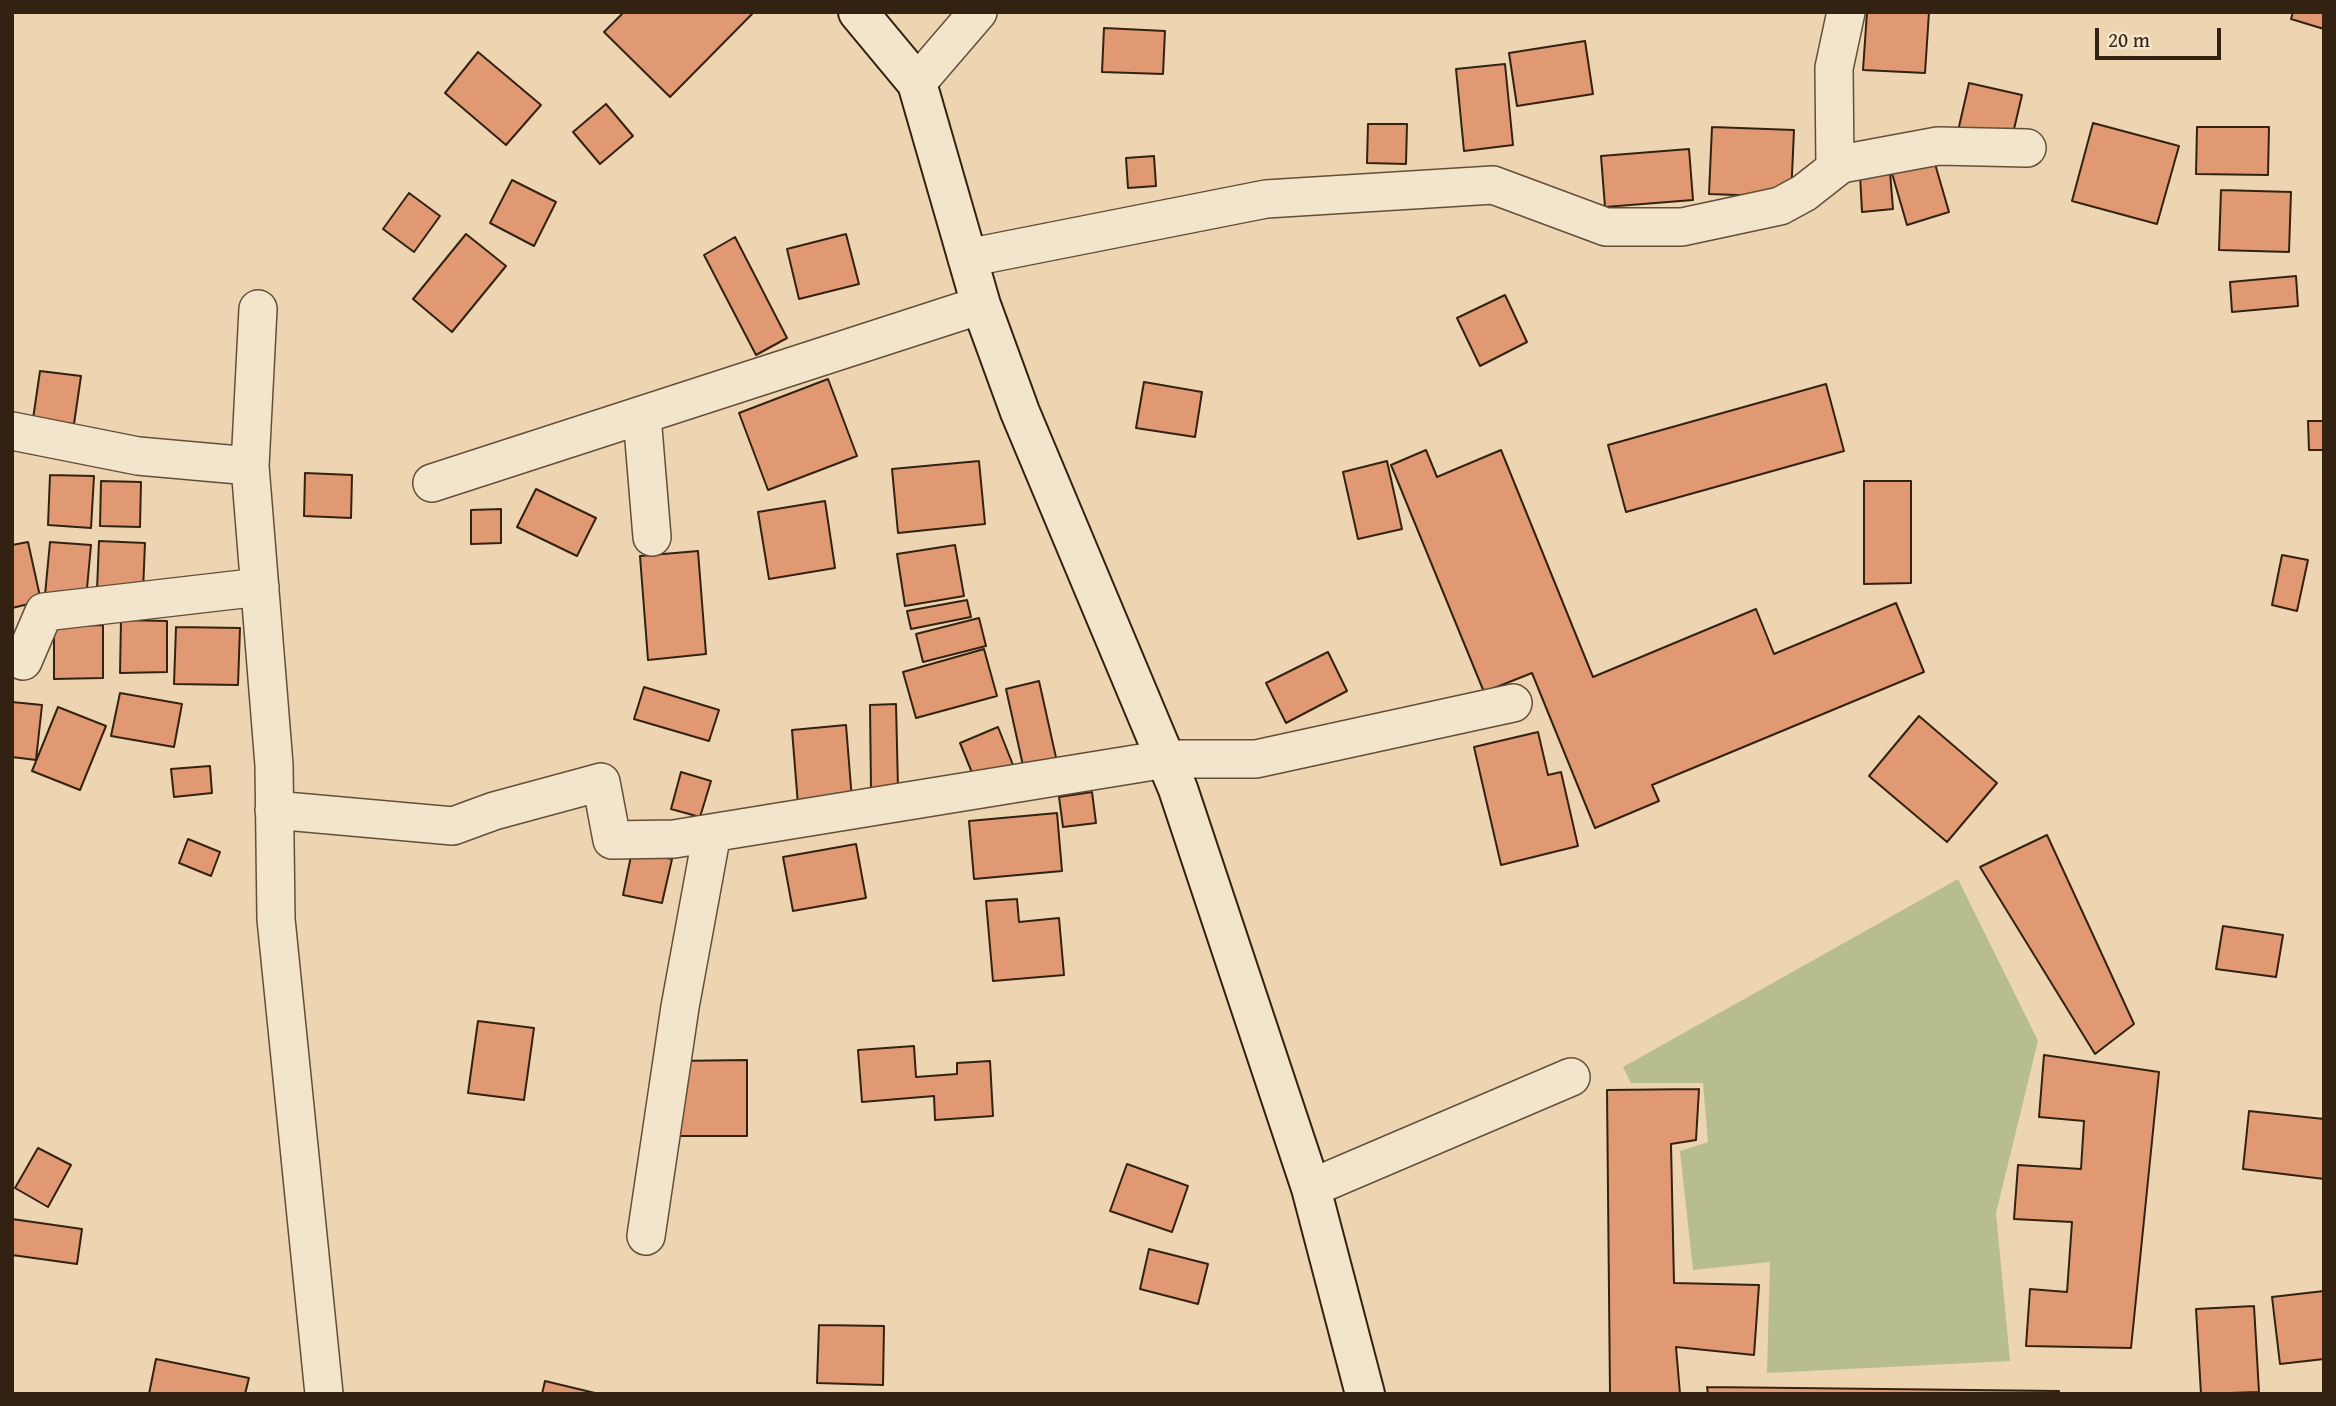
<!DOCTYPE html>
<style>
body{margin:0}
#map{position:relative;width:2336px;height:1406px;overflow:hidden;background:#edd5b1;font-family:"Gentium Book Plus",serif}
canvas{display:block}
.frame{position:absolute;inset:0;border:14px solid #321;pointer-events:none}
.scale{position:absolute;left:2095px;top:28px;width:126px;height:32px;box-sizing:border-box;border:4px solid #321;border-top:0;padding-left:9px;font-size:21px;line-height:24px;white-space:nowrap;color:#321;-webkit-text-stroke:5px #f3e4cc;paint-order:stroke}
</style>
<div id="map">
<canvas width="2336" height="1406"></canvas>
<div class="frame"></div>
<div class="scale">20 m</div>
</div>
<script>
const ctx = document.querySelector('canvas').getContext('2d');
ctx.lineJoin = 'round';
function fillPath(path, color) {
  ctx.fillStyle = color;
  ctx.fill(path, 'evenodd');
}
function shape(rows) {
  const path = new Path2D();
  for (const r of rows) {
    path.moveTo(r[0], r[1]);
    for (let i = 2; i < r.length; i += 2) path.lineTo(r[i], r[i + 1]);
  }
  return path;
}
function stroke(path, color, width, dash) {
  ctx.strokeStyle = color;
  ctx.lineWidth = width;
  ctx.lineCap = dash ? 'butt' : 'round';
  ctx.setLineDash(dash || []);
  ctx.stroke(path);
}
fillPath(shape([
 [1958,879,2038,1041,1996,1213,2010,1361,1767,1373,1770,1262,1693,1270,1680,1151,1708,1142,1703,1083,1631,1083,1623,1067]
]), '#b7bd8c');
const building = shape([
 [624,12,754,12,670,97,604,32,624,12],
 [1867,12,1929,12,1925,73,1863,70,1867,12],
 [2293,12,2324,12,2324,29,2291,19,2293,12],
 [1104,28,1165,31,1163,74,1102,72,1104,28],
 [1585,41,1593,94,1517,106,1509,53,1585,41],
 [478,52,541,105,506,145,445,93,478,52],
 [1505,64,1513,145,1464,151,1456,69,1505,64],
 [1969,83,2022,95,2011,142,1958,131,1969,83],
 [606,104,633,136,600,164,573,132,606,104],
 [2093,123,2179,146,2157,224,2072,201,2093,123],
 [1368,124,1407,124,1406,164,1367,163,1368,124],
 [1712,127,1794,130,1791,197,1709,194,1712,127],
 [2197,127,2269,127,2268,175,2196,174,2197,127],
 [1689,149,1693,200,1605,207,1601,156,1689,149],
 [1154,156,1156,186,1128,188,1126,158,1154,156],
 [1933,157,1949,212,1907,225,1891,170,1933,157],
 [1890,172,1893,209,1862,212,1860,175,1890,172],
 [512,180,556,202,534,246,490,223,512,180],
 [2221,190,2291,192,2289,252,2219,250,2221,190],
 [409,193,440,216,414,252,383,229,409,193],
 [466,234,506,266,452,332,413,299,466,234],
 [846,234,859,284,799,299,787,249,846,234],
 [735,237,787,338,756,355,704,255,735,237],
 [2296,276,2298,306,2232,312,2230,282,2296,276],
 [1505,295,1527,342,1480,366,1457,318,1505,295],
 [40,371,81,376,74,424,33,419,40,371],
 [828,379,857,456,768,490,739,413,828,379],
 [1144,382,1202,392,1195,437,1136,428,1144,382],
 [1826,384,1844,451,1626,512,1608,445,1826,384],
 [2308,421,2324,421,2324,450,2309,450,2308,421],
 [1426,450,1437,477,1501,450,1593,677,1756,609,1774,654,1896,603,1924,672,1652,785,1659,801,1595,828,1532,673,1484,692,1391,465,1426,450],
 [979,461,985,524,898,533,892,469,979,461],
 [1387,461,1402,529,1358,539,1343,472,1387,461],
 [305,473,352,475,351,518,304,516,305,473],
 [50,475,94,476,91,528,48,525,50,475],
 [101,481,141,482,140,527,100,526,101,481],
 [1864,481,1911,481,1911,583,1864,584,1864,481],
 [536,489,596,518,577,556,517,527,536,489],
 [825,501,835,568,769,579,758,512,825,501],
 [501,509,501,543,471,544,471,510,501,509],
 [99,541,145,543,143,591,97,590,99,541],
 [28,542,41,601,12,608,12,545,28,542],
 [50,542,91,545,86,599,45,595,50,542],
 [955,545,964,596,905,606,897,554,955,545],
 [698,551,706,654,648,660,640,556,698,551],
 [2282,555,2308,560,2297,611,2272,605,2282,555],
 [967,600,971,617,911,629,907,611,967,600],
 [979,618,986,646,923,662,916,634,979,618],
 [121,620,167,621,167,672,120,673,121,620],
 [103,625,103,678,54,679,54,626,103,625],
 [176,627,240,628,238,685,174,684,176,627],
 [984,649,997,696,916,718,903,672,984,649],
 [1328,652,1347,691,1286,723,1266,683,1328,652],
 [1039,681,1057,762,1024,770,1006,689,1039,681],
 [644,687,719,710,709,741,634,719,644,687],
 [120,693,182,704,174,747,111,736,120,693],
 [12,702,42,705,36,760,12,757,12,702],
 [896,704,898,788,871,789,870,705,896,704],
 [58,707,106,726,80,790,32,771,58,707],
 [1919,716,1997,783,1947,842,1869,776,1919,716],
 [846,725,852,800,798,805,792,730,846,725],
 [998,727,1013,765,975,780,960,743,998,727],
 [1538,732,1548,775,1561,772,1578,846,1501,865,1474,747,1538,732],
 [210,766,212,793,174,797,171,769,210,766],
 [681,772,711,781,700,817,671,809,681,772],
 [1092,792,1096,823,1063,827,1059,797,1092,792],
 [1057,813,1062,871,974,879,969,821,1057,813],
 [2047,835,2134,1024,2095,1054,1980,867,2047,835],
 [188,839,220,852,211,876,179,863,188,839],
 [856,844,866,898,793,911,783,857,856,844],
 [632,851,672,859,662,903,623,895,632,851],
 [1017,899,1019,922,1059,918,1064,975,993,981,986,901,1017,899],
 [2223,926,2283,935,2276,977,2216,969,2223,926],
 [478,1021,534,1028,524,1100,468,1093,478,1021],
 [914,1046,916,1077,957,1074,957,1063,990,1061,993,1116,935,1120,934,1096,862,1102,858,1050,914,1046],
 [2044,1055,2159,1072,2131,1348,2026,1346,2030,1289,2067,1292,2072,1222,2014,1219,2018,1165,2081,1169,2084,1121,2039,1117,2044,1055],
 [747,1060,747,1136,674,1136,675,1061,747,1060],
 [1699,1089,1696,1140,1671,1144,1674,1283,1759,1285,1754,1355,1676,1347,1680,1394,1610,1394,1607,1090,1699,1089],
 [2249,1111,2324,1119,2324,1179,2243,1169,2249,1111],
 [38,1148,71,1165,48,1207,15,1188,38,1148],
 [1127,1164,1188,1186,1172,1232,1110,1211,1127,1164],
 [12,1219,82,1229,77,1264,12,1255,12,1219],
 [1149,1249,1208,1264,1198,1304,1140,1289,1149,1249],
 [2324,1291,2324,1359,2280,1364,2272,1297,2324,1291],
 [2254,1306,2259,1392,2201,1394,2196,1309,2254,1306],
 [819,1325,884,1326,883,1385,817,1383,819,1325],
 [156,1359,249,1378,245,1394,149,1394,156,1359],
 [545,1381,599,1394,542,1394,545,1381],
 [1707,1387,2059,1391,2059,1394,1708,1394,1707,1387]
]);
fillPath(building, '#e09973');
stroke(building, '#321', 2);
const street = shape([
 [917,83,978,12],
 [1835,168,1834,68,1846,12],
 [967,258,1266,199,1493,185,1606,227,1682,227,1780,206,1804,193,1841,164,1938,146,2027,148],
 [258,309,250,466,274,765,276,919,324,1394],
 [642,416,652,537],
 [12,431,138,456,250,466],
 [432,483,981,305],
 [23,661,44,612,260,587],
 [274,810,453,826,494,811,601,782,612,840,674,839,1166,759,1256,759,1513,703],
 [1311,1188,1571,1077],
 [646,1236,680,1007,712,833]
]);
const secondary = shape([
 [858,12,917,83,981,305,1020,412,1178,789,1311,1188,1365,1394]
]);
stroke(street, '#624f39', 40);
stroke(secondary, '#321', 42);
stroke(street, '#f3e4cc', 37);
stroke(secondary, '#f3e4cc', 38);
</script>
